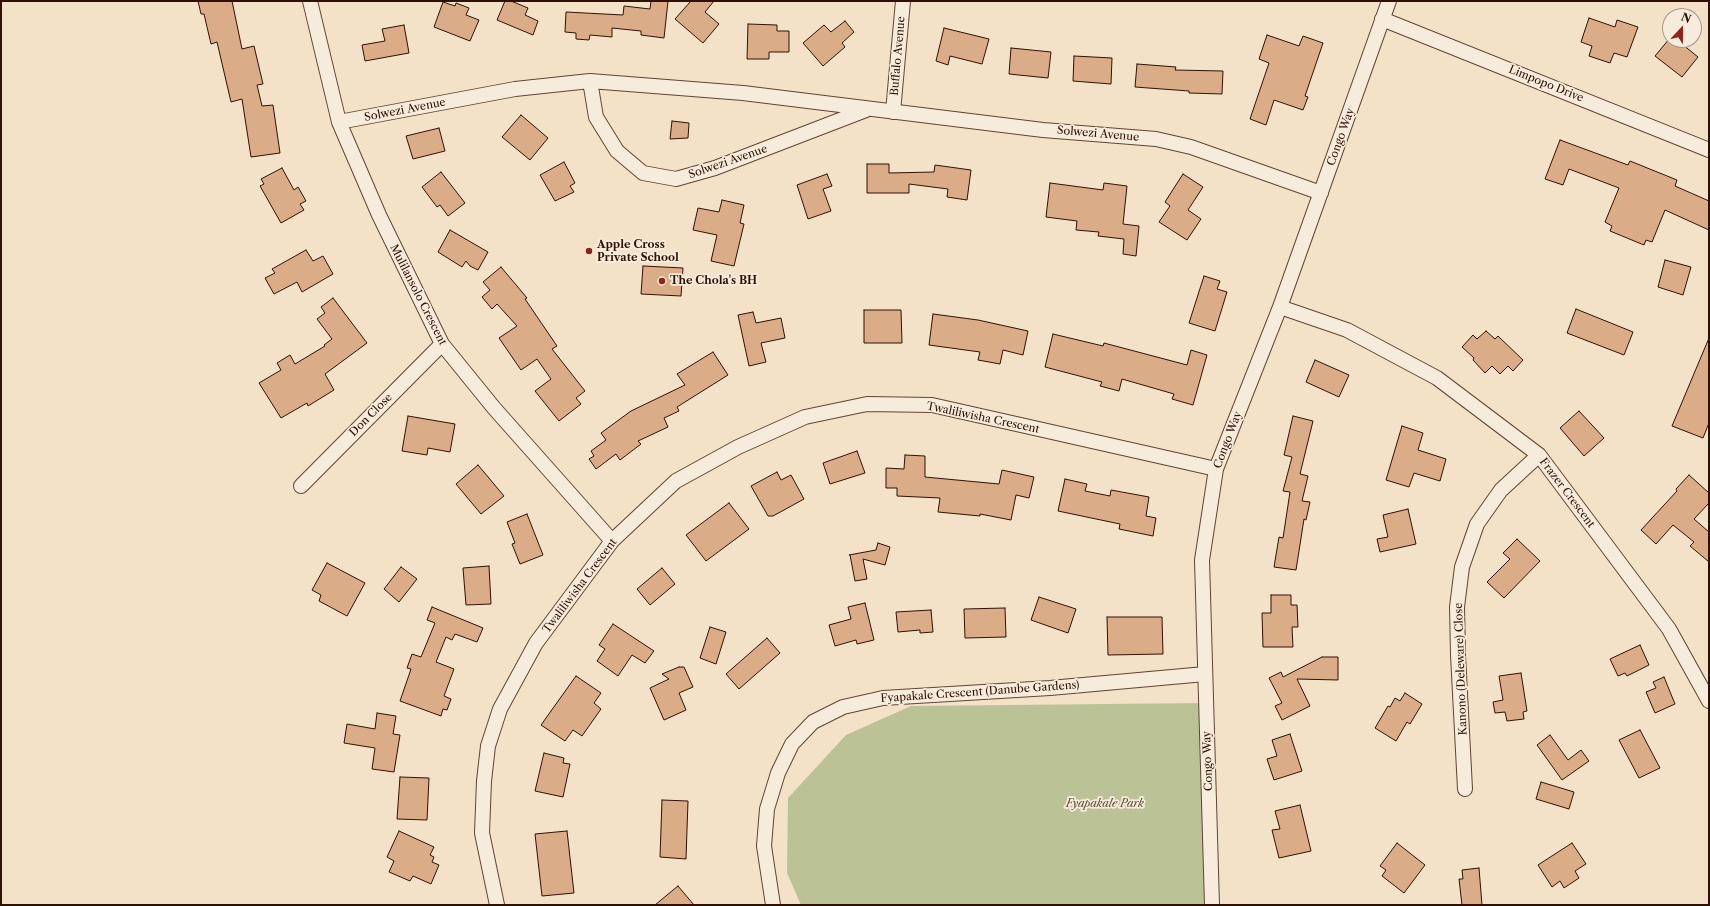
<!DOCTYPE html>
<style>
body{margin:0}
#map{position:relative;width:1710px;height:906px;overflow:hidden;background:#f3e2c7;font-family:"Libre Caslon Text",serif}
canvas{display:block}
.frame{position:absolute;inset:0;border:2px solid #301004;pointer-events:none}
.north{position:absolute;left:1662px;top:8px;width:40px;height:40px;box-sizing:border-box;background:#f7ecdb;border:1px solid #a79485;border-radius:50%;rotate:22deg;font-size:11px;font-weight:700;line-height:16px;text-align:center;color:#301004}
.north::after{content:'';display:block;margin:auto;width:14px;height:18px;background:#8f2418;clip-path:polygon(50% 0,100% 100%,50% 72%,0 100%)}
</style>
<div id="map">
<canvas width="1710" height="906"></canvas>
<div class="frame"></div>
<div class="north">N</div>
</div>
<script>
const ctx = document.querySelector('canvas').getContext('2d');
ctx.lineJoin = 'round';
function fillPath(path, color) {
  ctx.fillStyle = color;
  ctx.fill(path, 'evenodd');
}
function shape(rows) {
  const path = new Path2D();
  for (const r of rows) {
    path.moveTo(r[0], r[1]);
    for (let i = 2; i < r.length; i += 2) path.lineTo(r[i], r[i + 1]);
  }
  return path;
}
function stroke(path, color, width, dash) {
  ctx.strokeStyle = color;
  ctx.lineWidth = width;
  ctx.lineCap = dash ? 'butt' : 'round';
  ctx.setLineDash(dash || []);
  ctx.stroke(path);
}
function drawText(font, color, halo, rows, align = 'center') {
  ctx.font = font + ' "Libre Caslon Text",serif';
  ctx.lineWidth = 3.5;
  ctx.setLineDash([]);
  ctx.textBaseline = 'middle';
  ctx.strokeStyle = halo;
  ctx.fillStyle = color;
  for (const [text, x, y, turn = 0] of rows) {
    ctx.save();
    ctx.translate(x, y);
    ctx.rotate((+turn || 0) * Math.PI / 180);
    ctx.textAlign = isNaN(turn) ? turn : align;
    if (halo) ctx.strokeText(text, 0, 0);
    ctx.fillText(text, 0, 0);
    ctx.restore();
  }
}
fillPath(shape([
 [1204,703,1208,905,801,905,787,873,788,798,846,735,911,706]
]), '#bbc396');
const building = shape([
 [198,1,232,1,242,49,254,46,263,84,257,85,262,106,273,105,280,153,251,157,242,99,231,102,217,42,211,44,204,14,201,14,198,1],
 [505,1,511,1,528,8,525,15,538,21,533,35,497,20,505,1],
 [651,1,668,1,664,38,641,35,641,31,612,28,612,37,590,35,589,40,576,39,576,33,565,32,566,12,623,15,624,6,650,9,651,1],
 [691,1,714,1,705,12,719,24,703,43,675,19,691,1],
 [443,2,455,6,456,3,469,8,466,15,479,20,470,41,434,27,443,2],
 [1589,18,1615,27,1617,20,1638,27,1627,57,1614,53,1610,63,1589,56,1592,46,1581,42,1589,18],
 [845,21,854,32,842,43,845,47,823,66,803,43,824,25,831,32,845,21],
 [748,24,777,25,777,31,789,31,789,52,769,52,769,59,747,59,748,24],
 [404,25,409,53,365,61,362,45,385,41,382,29,404,25],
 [944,28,989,39,982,64,950,56,948,65,936,61,944,28],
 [1267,35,1299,46,1303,36,1323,43,1305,96,1308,97,1303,110,1274,100,1266,125,1250,119,1269,63,1259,59,1267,35],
 [1670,38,1670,40,1677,40,1698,57,1682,77,1655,56,1670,38],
 [1011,48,1051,52,1048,78,1009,74,1011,48],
 [1074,56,1112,58,1111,84,1073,81,1074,56],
 [1137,64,1176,67,1175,70,1223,71,1222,94,1189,93,1189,91,1135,87,1137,64],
 [521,115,548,138,530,160,502,137,521,115],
 [672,121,689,123,688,138,670,139,672,121],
 [439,128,445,151,413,159,406,136,439,128],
 [1560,140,1628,165,1630,161,1677,180,1675,186,1709,201,1709,230,1665,210,1652,242,1646,240,1644,245,1610,231,1612,226,1605,222,1619,188,1569,169,1563,185,1545,179,1560,140],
 [564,162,575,183,570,186,574,192,555,201,540,175,564,162],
 [867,164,889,164,889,173,934,172,935,165,971,170,967,200,947,197,948,189,909,184,909,193,867,193,867,164],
 [282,168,294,190,298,187,306,201,300,204,304,210,281,223,260,186,264,184,261,179,282,168],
 [441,172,465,203,448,216,440,205,437,207,422,187,441,172],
 [827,174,832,186,823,189,831,211,808,219,797,185,827,174],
 [1183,174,1203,187,1188,210,1201,219,1187,240,1159,222,1170,206,1165,202,1183,174],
 [1050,183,1103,190,1104,183,1127,186,1123,224,1139,226,1136,256,1123,254,1124,239,1098,236,1099,232,1076,230,1077,221,1046,217,1050,183],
 [722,200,744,205,740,223,744,224,734,266,711,261,717,235,693,230,698,208,719,212,722,200],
 [450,230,488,252,478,270,470,266,466,261,462,267,438,252,450,230],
 [306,250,313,261,323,256,333,274,302,292,297,282,274,294,265,278,275,273,272,269,306,250],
 [1665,260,1691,267,1683,295,1658,287,1665,260],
 [643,266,683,268,681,296,641,294,643,266],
 [501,267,527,298,525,299,557,346,552,349,585,391,576,398,581,404,559,421,535,391,551,379,537,359,521,370,499,338,517,326,497,304,492,309,482,297,490,290,483,282,501,267],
 [1204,276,1220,281,1217,289,1227,292,1215,331,1189,323,1204,276],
 [333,298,367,343,325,374,334,390,308,406,307,403,281,418,259,383,281,370,277,363,290,355,295,364,325,346,324,345,332,339,317,319,325,313,321,307,333,298],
 [1576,309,1633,332,1624,355,1567,333,1576,309],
 [864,310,901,310,902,343,864,343,864,310],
 [753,312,756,323,781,318,785,338,761,343,766,362,749,366,738,315,753,312],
 [933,314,978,320,1028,331,1023,355,1003,350,1000,364,978,360,980,352,929,345,933,314],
 [1486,331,1495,339,1498,336,1523,360,1513,371,1508,366,1500,374,1492,366,1485,373,1473,360,1474,358,1462,347,1473,335,1477,339,1486,331],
 [1053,334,1103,346,1104,343,1187,365,1191,350,1207,355,1193,405,1172,399,1174,394,1122,379,1119,391,1100,386,1102,382,1045,367,1053,334],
 [1709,338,1709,423,1703,438,1672,426,1709,338],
 [713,352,728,375,677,407,679,411,664,418,668,427,638,441,641,444,620,460,616,454,596,469,589,459,594,456,591,451,606,440,601,433,631,411,685,385,677,374,713,352],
 [1315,360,1349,375,1339,397,1306,382,1315,360],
 [1579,411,1604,438,1584,456,1560,428,1579,411],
 [408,416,455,424,450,452,428,448,427,455,402,451,408,416],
 [1293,416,1313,421,1300,474,1308,476,1302,501,1310,502,1306,520,1304,519,1296,570,1274,567,1279,537,1283,538,1290,492,1283,491,1292,457,1284,455,1293,416],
 [1402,426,1423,433,1418,450,1446,459,1440,481,1414,473,1409,487,1386,480,1402,426],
 [857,451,865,473,830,484,823,463,857,451],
 [905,455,925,456,925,477,999,484,1002,470,1034,477,1029,498,1016,495,1011,520,980,514,980,516,938,512,940,498,897,496,897,488,886,488,886,468,904,469,905,455],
 [478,465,504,496,481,514,456,484,478,465],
 [777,472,781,480,791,475,804,499,773,516,768,516,751,486,777,472],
 [1689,475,1709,493,1709,503,1694,519,1709,532,1709,562,1690,546,1694,542,1673,525,1656,544,1641,530,1677,491,1676,489,1689,475],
 [1065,479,1087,484,1085,491,1110,496,1111,490,1149,497,1146,516,1156,518,1153,536,1119,529,1120,524,1058,511,1065,479],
 [729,503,749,529,706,561,686,535,729,503],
 [1408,509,1416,544,1380,552,1377,539,1388,537,1383,515,1408,509],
 [527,514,543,555,520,564,512,544,515,543,507,522,527,514],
 [1517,539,1540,561,1504,598,1487,582,1510,559,1503,553,1517,539],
 [878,543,890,547,885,565,863,559,867,579,855,581,850,555,849,555,876,550,878,543],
 [327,563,365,583,347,616,319,601,321,595,312,590,327,563],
 [489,566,491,604,466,605,463,568,489,566],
 [401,567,417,579,399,602,384,589,401,567],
 [662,568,675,584,650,605,637,589,662,568],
 [1271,595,1291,595,1291,605,1297,605,1298,627,1292,627,1293,647,1263,647,1262,613,1271,613,1271,595],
 [1039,597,1076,609,1068,633,1031,620,1039,597],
 [865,603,874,640,857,644,856,640,835,646,829,625,851,619,848,607,865,603],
 [432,607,483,628,477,642,455,634,452,640,446,637,436,662,454,669,444,696,451,699,447,710,443,709,441,716,400,701,411,669,407,668,412,654,421,657,435,623,427,620,432,607],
 [1005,608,1006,637,965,638,964,609,1005,608],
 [931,610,933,632,920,633,920,630,898,632,896,612,931,610],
 [1107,617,1162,617,1163,654,1108,655,1107,617],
 [613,624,654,651,645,663,632,655,618,676,597,661,605,649,599,645,613,624],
 [710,627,726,632,716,664,700,658,710,627],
 [767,638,780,653,739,689,726,674,767,638],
 [1640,645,1649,665,1627,676,1625,673,1618,676,1610,659,1640,645],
 [1322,657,1338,657,1338,680,1297,679,1310,706,1282,720,1275,706,1282,703,1269,678,1281,672,1283,677,1322,657],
 [679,667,684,667,693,687,679,693,686,710,664,720,650,688,669,679,662,674,679,667],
 [1521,673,1527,711,1523,712,1524,719,1507,721,1505,712,1495,713,1493,702,1503,700,1499,676,1521,673],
 [576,676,601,693,594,703,601,709,582,736,573,730,565,741,541,725,576,676],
 [1664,677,1675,704,1655,713,1646,692,1656,688,1653,682,1664,677],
 [1405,693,1422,704,1410,724,1407,722,1396,741,1375,728,1388,706,1390,707,1395,698,1400,701,1405,693],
 [377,713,396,716,393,734,400,735,394,772,372,769,375,748,344,743,347,724,375,729,377,713],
 [1640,730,1660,768,1639,778,1619,740,1640,730],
 [1290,734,1302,771,1274,780,1267,759,1277,756,1272,740,1290,734],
 [1550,735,1568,760,1581,750,1589,761,1562,780,1537,745,1550,735],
 [544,753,564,758,563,763,570,764,563,797,535,791,544,753],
 [400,777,429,778,427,820,397,819,400,777],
 [1541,782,1574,792,1569,809,1536,799,1541,782],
 [662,800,688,801,686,859,660,857,662,800],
 [1300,805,1311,851,1279,858,1272,830,1280,829,1275,811,1300,805],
 [399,831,434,847,430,855,434,857,432,862,439,865,431,884,413,876,410,881,389,872,394,861,387,857,399,831],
 [567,831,574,893,542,896,535,834,567,831],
 [1397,843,1425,865,1404,893,1382,876,1386,870,1380,866,1397,843],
 [1572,843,1586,864,1575,871,1579,878,1564,888,1560,881,1552,887,1538,865,1572,843],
 [1479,868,1482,905,1462,905,1459,879,1463,879,1462,870,1479,868],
 [678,886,694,905,655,905,678,886]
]);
fillPath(building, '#daac87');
stroke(building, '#301004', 1);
const minor = shape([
 [310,1,339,122,379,215,442,344,494,408,612,541],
 [1382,19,1709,150],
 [590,81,596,117,617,151,643,173,676,179,715,168,866,110],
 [893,112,903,1],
 [339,122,515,89,590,81,743,93,1043,130,1156,139,1191,147,1321,193],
 [1280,307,1347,330,1437,378,1539,455,1669,629,1709,701],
 [301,486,442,344],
 [1465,789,1458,655,1457,607,1462,567,1477,524,1501,490,1539,455],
 [497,905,482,833,484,781,488,746,500,709,536,643,612,541,676,481,738,447,805,417,867,404,932,405,1216,469],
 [773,905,764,846,767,809,778,773,792,744,813,722,843,707,883,698,1050,688,1205,674],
 [1212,905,1202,560,1216,469,1280,307,1389,1]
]);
stroke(minor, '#614435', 16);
stroke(minor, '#f7ecdb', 14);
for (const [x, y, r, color] of [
 [589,251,4,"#8f2418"],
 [662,281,4,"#8f2418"]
]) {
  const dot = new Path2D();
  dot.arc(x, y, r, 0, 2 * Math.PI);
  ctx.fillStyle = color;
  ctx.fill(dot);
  stroke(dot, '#f7ecdb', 1.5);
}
drawText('11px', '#301004', '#f7ecdb', [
 ["Buffalo Avenue",898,56,-85],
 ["Limpopo Drive",1546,84,22],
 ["Solwezi Avenue",405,110,-11],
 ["Solwezi Avenue",1098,134,5],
 ["Congo Way",1341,137,-70],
 ["Solwezi Avenue",728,162,-19],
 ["Mulilansolo Crescent",418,295,63],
 ["Don Close",371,415,-45],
 ["Twaliliwisha Crescent",983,418,12],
 ["Congo Way",1228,440,-69],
 ["Frazer Crescent",1567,493,53],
 ["Twaliliwisha Crescent",580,586,-53],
 ["Kanono (Deleware) Close",1461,669,-92],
 ["Fyapakale Crescent (Danube Gardens)",980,692,-4],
 ["Congo Way",1208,761,-92]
]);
drawText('bold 11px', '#301004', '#f7ecdb', [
 ["Apple Cross",597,245],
 ["Private School",597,258],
 ["The Chola's BH",670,281]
], 'left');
drawText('italic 11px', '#614f37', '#f7ecdb', [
 ["Fyapakale Park",1105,804]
]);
</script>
